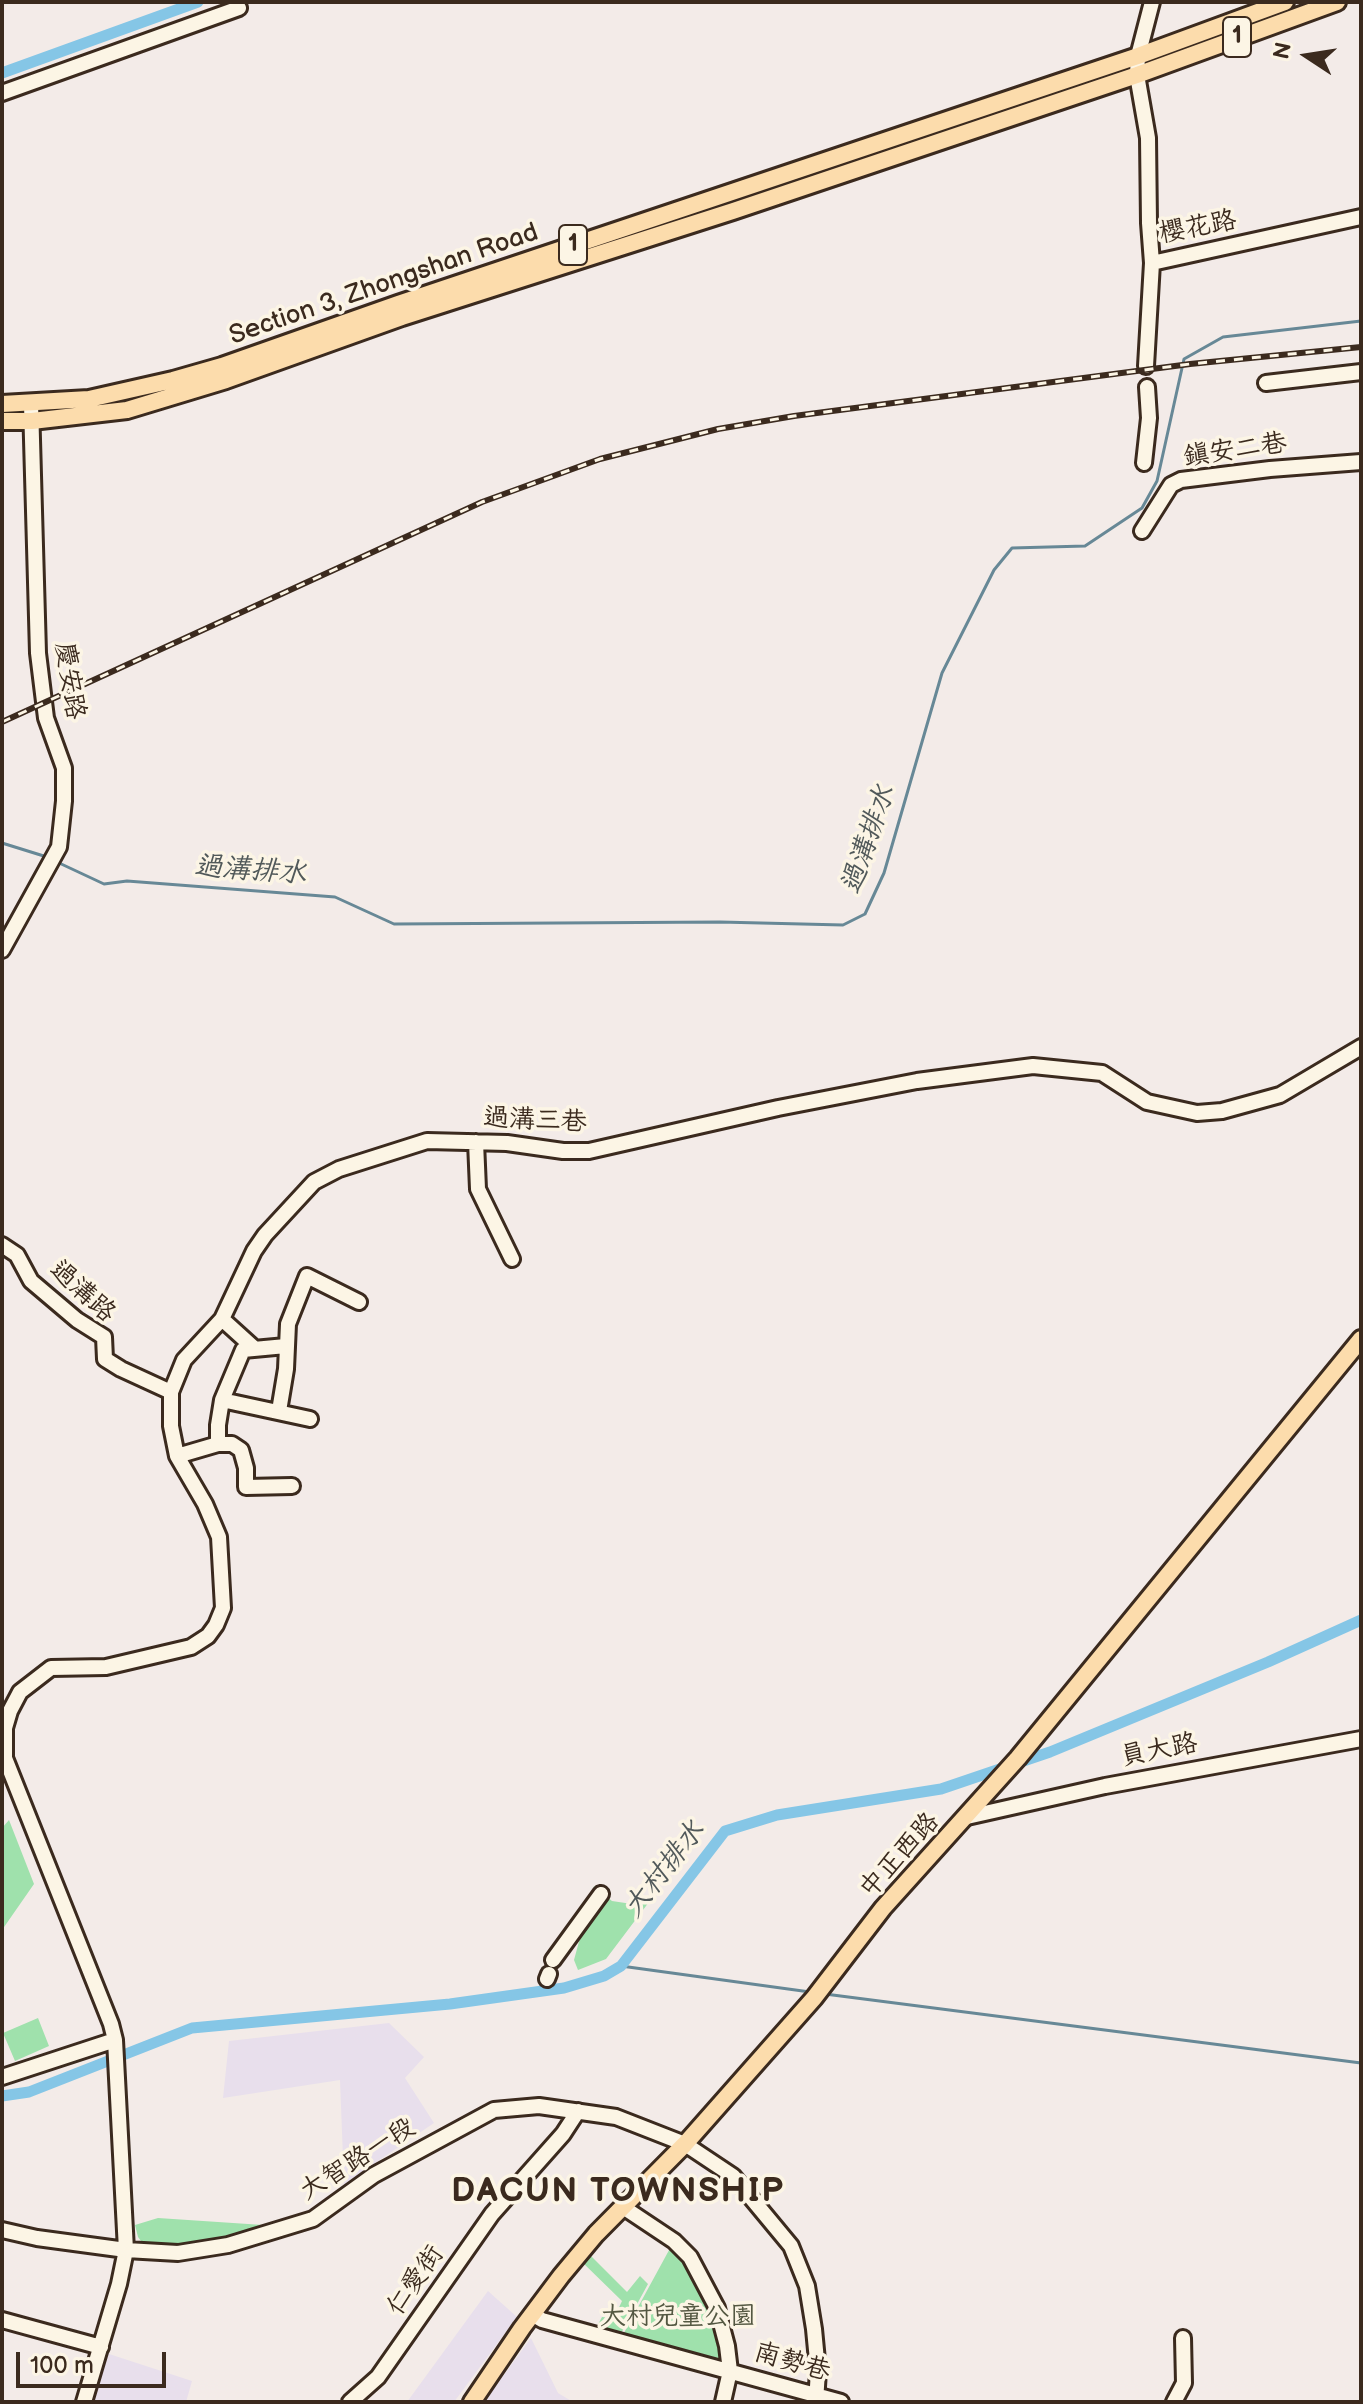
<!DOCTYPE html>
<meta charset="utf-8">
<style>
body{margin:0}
#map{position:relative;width:1363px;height:2404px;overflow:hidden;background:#f3ebe8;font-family:"Balsamiq Sans",sans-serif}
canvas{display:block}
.frame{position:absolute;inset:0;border:4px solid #3b2a1e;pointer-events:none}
.north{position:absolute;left:1267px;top:16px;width:80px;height:80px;-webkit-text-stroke:6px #fcf5e5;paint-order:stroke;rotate:282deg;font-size:22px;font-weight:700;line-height:32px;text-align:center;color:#3b2a1e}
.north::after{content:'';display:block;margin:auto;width:28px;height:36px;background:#3b2a1e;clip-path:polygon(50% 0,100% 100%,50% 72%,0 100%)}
.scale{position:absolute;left:16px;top:2352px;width:150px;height:36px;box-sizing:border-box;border:4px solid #3b2a1e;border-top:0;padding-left:10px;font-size:24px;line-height:28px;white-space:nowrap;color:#3b2a1e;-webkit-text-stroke:6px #fcf5e5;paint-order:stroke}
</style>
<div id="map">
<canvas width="1363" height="2404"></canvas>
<div class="frame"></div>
<div class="north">N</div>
<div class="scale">100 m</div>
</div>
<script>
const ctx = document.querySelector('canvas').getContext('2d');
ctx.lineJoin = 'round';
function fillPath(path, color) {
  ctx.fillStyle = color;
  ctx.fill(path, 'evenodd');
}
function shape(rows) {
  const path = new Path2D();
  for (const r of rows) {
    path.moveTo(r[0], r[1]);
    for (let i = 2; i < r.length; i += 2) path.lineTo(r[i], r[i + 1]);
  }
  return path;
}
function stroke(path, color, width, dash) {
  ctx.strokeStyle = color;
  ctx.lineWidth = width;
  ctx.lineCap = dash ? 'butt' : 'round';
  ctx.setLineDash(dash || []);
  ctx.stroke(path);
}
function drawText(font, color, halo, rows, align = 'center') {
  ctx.font = font + ' "Balsamiq Sans","LXGW WenKai TC",sans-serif';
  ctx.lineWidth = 7;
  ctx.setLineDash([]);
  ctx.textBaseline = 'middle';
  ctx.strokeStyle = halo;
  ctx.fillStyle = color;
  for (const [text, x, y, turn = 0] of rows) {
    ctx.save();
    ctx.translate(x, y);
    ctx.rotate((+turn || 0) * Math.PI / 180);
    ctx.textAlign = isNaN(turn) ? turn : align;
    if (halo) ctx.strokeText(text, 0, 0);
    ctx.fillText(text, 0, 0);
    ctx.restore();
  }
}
fillPath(shape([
 [389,2023,424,2057,405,2078,434,2123,344,2184,340,2080,223,2098,229,2041],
 [488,2291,517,2317,454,2402,407,2402],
 [531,2338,558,2393,573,2402,484,2402],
 [106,2353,192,2381,186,2402,92,2402]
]), '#e8dfec');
fillPath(shape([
 [9,1820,34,1884,2,1930,2,1828],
 [594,1886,612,1901,632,1904,649,1902,606,1959,578,1970,574,1960],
 [38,2018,49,2046,15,2061,3,2033],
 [158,2218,278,2226,229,2242,144,2245,138,2237,135,2225],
 [674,2241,717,2308,730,2371,619,2342],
 [587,2252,627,2292,640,2276,648,2284,618,2339,594,2332,602,2317,614,2318,622,2301,580,2260]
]), '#9fe1ac');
stroke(shape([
 [2,843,47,857],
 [57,862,104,884,127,881,335,897,394,924,720,922,843,925,865,914,884,873,942,673,994,570,1012,548,1085,546,1142,508,1157,481,1184,359,1223,337,1361,321],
 [621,1966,810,1992],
 [825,1994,1361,2063]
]), '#678896', 3);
stroke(shape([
 [2,73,198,2],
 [2,2096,29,2092,192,2028,450,2004,564,1988,604,1976,621,1966,725,1831,777,1815,941,1789,1050,1752,1268,1662,1361,1620]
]), '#85c6e6', 11);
const minor = shape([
 [2,93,239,8],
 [1152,263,1361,217],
 [1146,366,1152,263,1149,223,1148,138,1137,75,1138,56,1152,2],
 [1266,383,1361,372],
 [1144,463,1149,418,1147,387],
 [1142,531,1171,485,1181,480,1270,469,1361,462],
 [2,950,59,847,64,801,64,768,46,718,38,653,31,404],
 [476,1142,478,1189,512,1259],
 [2,1245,17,1255,31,1281,77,1320,104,1337,105,1359,121,1369,171,1392],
 [222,1319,254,1348],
 [222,1400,310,1419],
 [279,1411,286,1369,288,1324,307,1276,359,1302],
 [218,1444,218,1425,222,1400,243,1350,286,1346],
 [177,1456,218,1444,232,1444,241,1450,246,1468,246,1487,292,1486],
 [967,1817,1105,1786,1361,1739],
 [553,1960,601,1894],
 [547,1979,549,1974],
 [2,2077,115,2040,111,2024,5,1758,5,1728,10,1711,20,1692,51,1668,106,1667,191,1647,208,1636,216,1625,223,1608,219,1537,205,1504,177,1456,171,1426,171,1392,184,1360,222,1319,254,1251,265,1235,314,1182,339,1169,427,1141,507,1143,563,1151,589,1151,778,1108,917,1081,1033,1066,1102,1073,1147,1102,1197,1113,1222,1111,1280,1095,1361,1047],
 [623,2207,674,2241,690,2257,717,2308,727,2346,730,2371,723,2402],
 [2,2230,37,2238,126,2250,178,2253,228,2245,313,2219,374,2175,494,2110,539,2106,616,2117,685,2144,733,2176,791,2246,807,2286,814,2329,818,2371,816,2402],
 [532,2314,542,2320,841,2402],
 [2,2320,101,2347],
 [84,2402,119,2284,126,2250,115,2040],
 [350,2402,378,2377,492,2214,563,2134,578,2111],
 [1174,2402,1184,2383,1183,2338]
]);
const major = shape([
 [2,404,89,399,173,380,222,366,398,304,1138,56,1285,2],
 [2,421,32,421,127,410,226,380,402,317,733,211,1137,75,1337,2],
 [472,2402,522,2328,561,2276,596,2234,685,2144,814,1998,883,1908,1018,1758,1361,1339]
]);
stroke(minor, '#3b2a1e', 20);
stroke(major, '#3b2a1e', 22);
stroke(minor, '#fcf5e5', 14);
stroke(major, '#fcdcac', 16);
const rail = shape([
 [2,722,482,502,600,459,718,429,794,416,1190,364,1361,347]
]);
stroke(rail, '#3b2a1e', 6);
stroke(rail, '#fcf5e5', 3, [9]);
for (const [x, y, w] of [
 [1237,37,28],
 [573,245,28]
]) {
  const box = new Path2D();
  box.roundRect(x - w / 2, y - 20, w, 40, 6);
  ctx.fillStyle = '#fcf5e5';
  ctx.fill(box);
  stroke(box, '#3b2a1e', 2);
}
drawText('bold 24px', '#3b2a1e', null, [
 ["1",1237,37],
 ["1",573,245]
]);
drawText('26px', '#3b2a1e', '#fcf5e5', [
 ["櫻花路",1198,228,-11],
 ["Section 3, Zhongshan Road",384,285,-19],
 ["鎮安二巷",1235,451,-8],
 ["慶安路",69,681,81],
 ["過溝三巷",535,1121,3],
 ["過溝路",82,1292,42],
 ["員大路",1159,1751,-11],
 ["中正西路",900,1856,-48],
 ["大智路一段",358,2160,-32],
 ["仁愛街",416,2281,-55],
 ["南勢巷",792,2363,16]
]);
drawText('26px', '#545842', '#fcf5e5', [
 ["大村兒童公園",678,2317]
]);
drawText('italic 28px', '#51595a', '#fcf5e5', [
 ["過溝排水",869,840,-71],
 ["過溝排水",250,871,4],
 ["大村排水",665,1870,-52]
]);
ctx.letterSpacing = '2px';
drawText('bold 34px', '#3b2a1e', '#fcf5e5', [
 ["DACUN TOWNSHIP",618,2192]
]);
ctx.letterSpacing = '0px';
</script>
